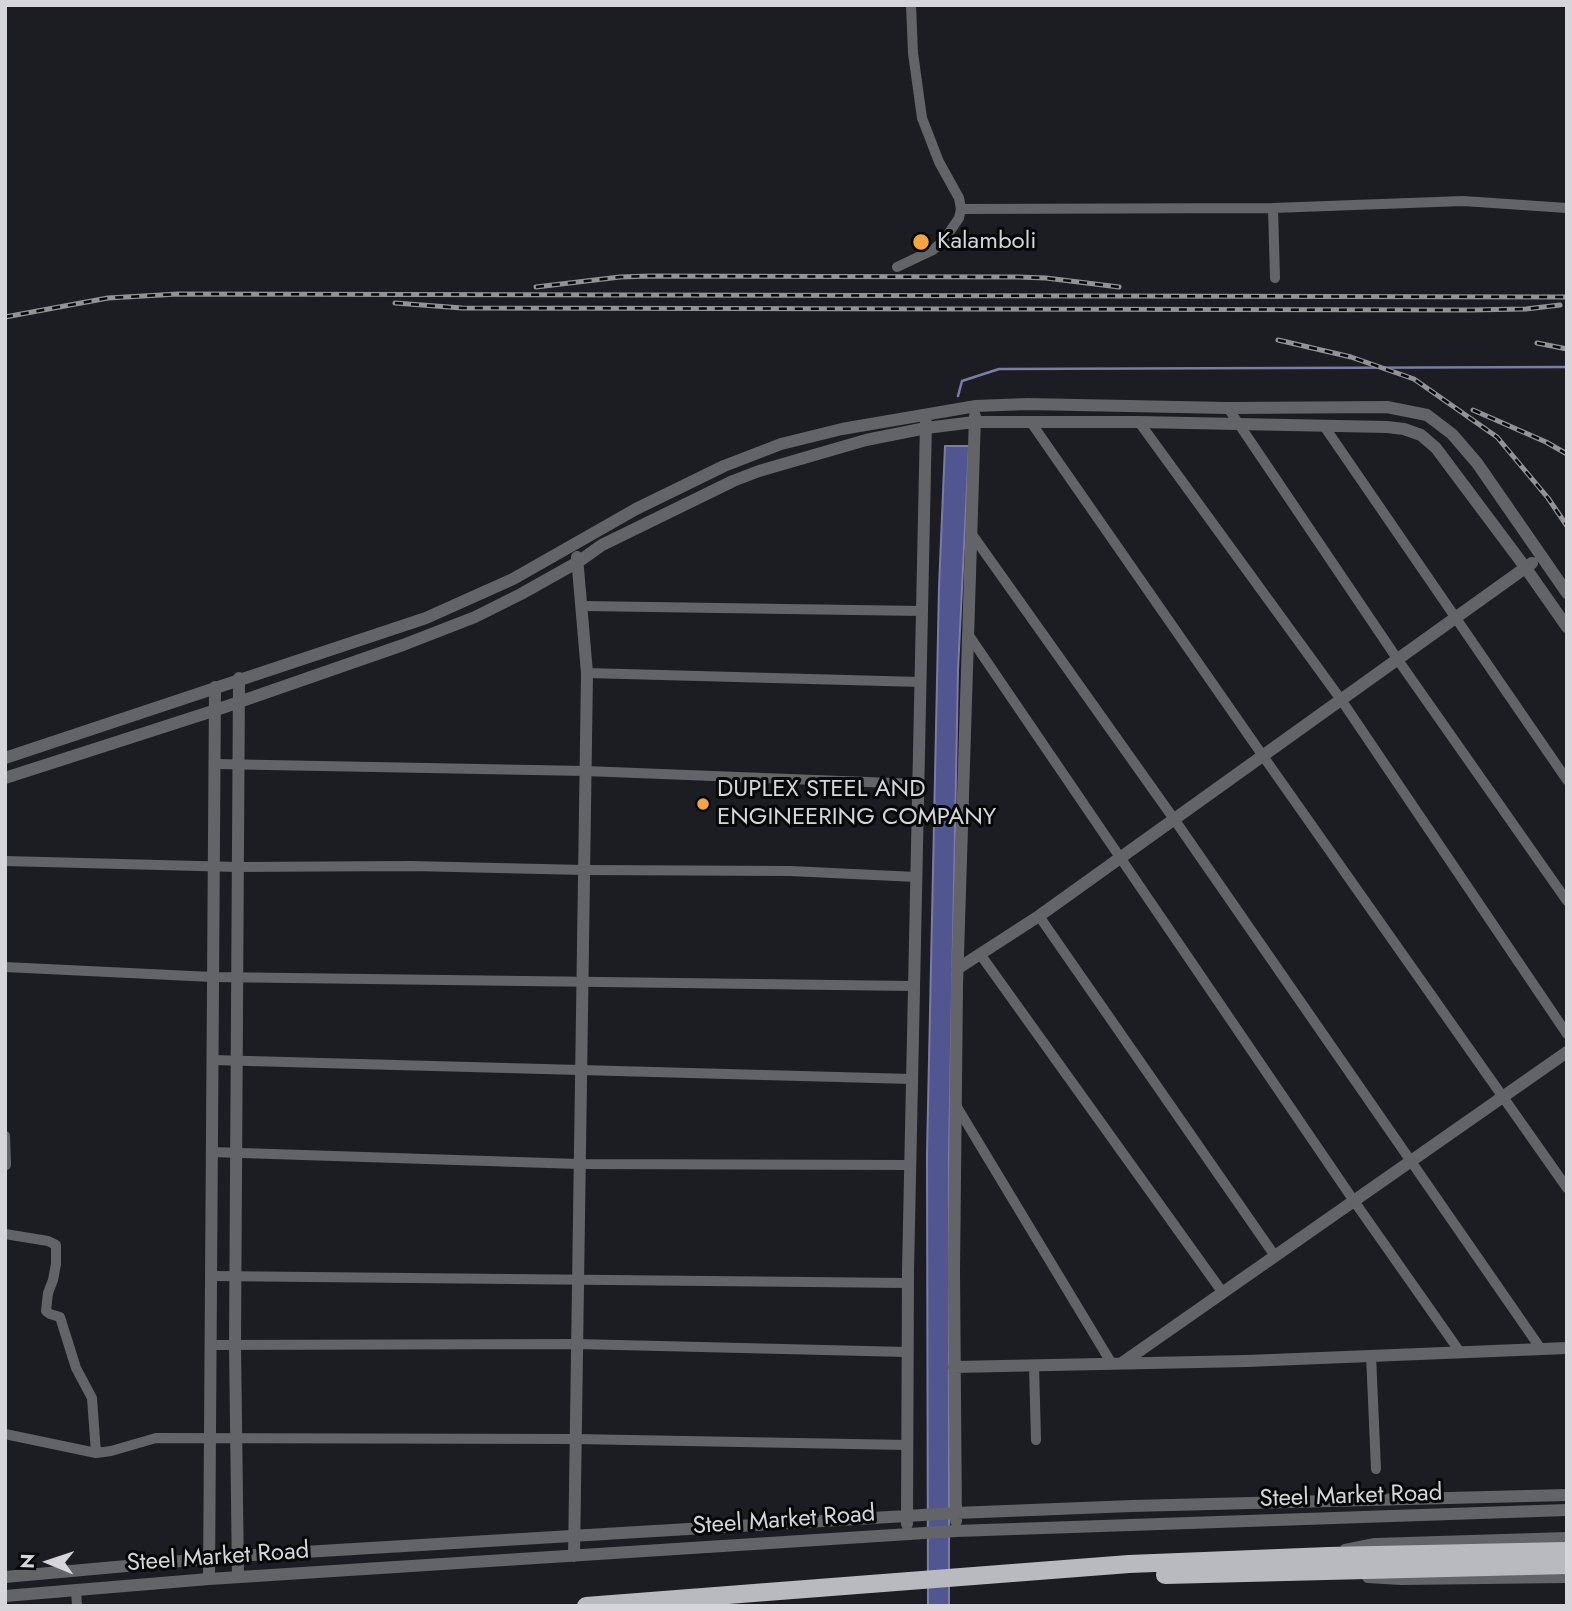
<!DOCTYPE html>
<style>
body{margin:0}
#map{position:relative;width:1572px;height:1611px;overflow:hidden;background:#1c1d22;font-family:Jost,sans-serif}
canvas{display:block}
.frame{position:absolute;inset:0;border:7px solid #d6d6da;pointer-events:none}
.north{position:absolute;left:14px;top:1527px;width:70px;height:70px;-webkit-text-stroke:5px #070809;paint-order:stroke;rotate:272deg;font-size:19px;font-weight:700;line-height:28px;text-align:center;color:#d6d6da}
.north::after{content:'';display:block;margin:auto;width:24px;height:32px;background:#d6d6da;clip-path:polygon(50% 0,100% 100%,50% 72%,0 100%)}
</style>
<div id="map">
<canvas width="1572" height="1611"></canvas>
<div class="frame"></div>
<div class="north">N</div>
</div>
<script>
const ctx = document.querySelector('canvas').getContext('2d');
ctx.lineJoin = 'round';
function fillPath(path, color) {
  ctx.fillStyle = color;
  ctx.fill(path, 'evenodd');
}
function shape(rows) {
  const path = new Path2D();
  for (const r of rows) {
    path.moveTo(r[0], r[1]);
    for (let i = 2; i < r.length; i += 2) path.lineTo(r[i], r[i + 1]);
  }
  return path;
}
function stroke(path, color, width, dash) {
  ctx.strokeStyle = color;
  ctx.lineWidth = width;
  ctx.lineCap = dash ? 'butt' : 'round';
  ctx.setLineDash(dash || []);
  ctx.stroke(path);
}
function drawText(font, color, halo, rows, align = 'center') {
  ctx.font = font + ' Jost,sans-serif';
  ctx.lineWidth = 6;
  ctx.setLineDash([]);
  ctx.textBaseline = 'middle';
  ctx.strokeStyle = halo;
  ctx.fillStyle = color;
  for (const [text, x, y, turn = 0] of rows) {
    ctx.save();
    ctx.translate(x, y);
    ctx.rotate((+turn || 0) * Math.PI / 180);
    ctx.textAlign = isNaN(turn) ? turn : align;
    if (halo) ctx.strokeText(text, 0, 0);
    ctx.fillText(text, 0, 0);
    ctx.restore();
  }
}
const water = shape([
 [945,446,969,446,958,670,949,1152,949,1606,928,1606,927,1154,939,587,945,446]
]);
fillPath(water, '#525690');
stroke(water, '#7a7ca6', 2);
stroke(shape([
 [958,396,962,381,999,369,1567,367]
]), '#7a7ca6', 2.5);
stroke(shape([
 [1273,208,1463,201,1567,208],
 [961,209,1273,208,1275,278],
 [897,267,933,250,944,240,959,218,961,209,959,198,939,162,922,118,913,53,911,5],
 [1228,408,1398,660,1567,901],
 [1030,421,1263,756,1567,1188],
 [1139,422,1342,701,1567,1034],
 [1324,426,1567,780],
 [971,533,1174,819,1541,1349],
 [583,606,922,611],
 [968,634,1354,1201,1460,1352],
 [587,673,921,682],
 [215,764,585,771,918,784],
 [5,861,237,867,411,866,584,870,790,871,916,877],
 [1039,916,1275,1256],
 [980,954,1223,1293],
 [5,967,212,977,913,986],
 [212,1060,911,1079],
 [957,1107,1112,1364],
 [5,1136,6,1165],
 [211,1152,579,1164,910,1165],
 [5,1234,48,1241,56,1245,56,1264,53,1280,48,1293,46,1311,50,1314,60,1317,76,1368,92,1398,96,1453],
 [211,1276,908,1283],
 [210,1345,577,1344,907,1352],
 [1371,1355,1376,1469],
 [1034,1365,1036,1440],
 [5,1434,96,1453,111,1451,156,1438,575,1439,907,1445],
 [76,1590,77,1606]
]), '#636467', 10);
stroke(shape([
 [5,758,426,618,513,579,636,509,724,466,781,444,842,429,976,406,1027,404,1228,408,1387,407,1427,415,1452,434,1477,463,1567,593],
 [5,778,216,710,403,645,475,617,521,594,578,562,602,545,733,481,759,471,866,440,926,428,974,422,1139,422,1387,427,1404,429,1421,435,1436,448,1525,567,1567,627],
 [957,969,1039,916,1532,563],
 [1122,1363,1567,1052],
 [954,1367,1247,1361,1567,1348],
 [956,1521,954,1272,957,986,975,416],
 [907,1524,908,1271,926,422],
 [1345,1550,1375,1544,1567,1538],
 [574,1556,587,673,577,557],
 [5,1577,237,1556,956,1513,1132,1506,1567,1495],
 [238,1577,235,1344,239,678],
 [1368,1577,1401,1579,1567,1577],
 [209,1579,215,687],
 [5,1596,209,1579,956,1531,1567,1510]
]), '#636467', 12);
stroke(shape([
 [1165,1575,1567,1565],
 [586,1606,1129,1564,1328,1556,1567,1551]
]), '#b9bac0', 18);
const rail = shape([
 [536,287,620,277,650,276,1018,277,1046,278,1119,287],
 [395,303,462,308,1469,310,1526,309,1560,305],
 [5,317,108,298,178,294,1567,297],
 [1278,340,1351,357,1414,379,1497,437,1548,498,1567,526],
 [1537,343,1567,349],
 [1473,410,1546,442,1567,454]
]);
stroke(rail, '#939397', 5);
stroke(rail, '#070809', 2.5, [8]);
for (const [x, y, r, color] of [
 [921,242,9,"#f2a541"],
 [703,804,7,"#f2a541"]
]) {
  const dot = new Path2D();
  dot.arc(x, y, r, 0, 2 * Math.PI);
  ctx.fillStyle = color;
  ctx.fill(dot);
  stroke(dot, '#070809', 2.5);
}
drawText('24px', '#d6d6da', '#070809', [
 ["Kalamboli",937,242],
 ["DUPLEX STEEL AND",717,790],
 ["ENGINEERING COMPANY",717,818]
], 'left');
drawText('24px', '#d6d6da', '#070809', [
 ["Steel Market Road",1351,1497,-2],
 ["Steel Market Road",784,1521,-4],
 ["Steel Market Road",218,1558,-4]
]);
</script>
